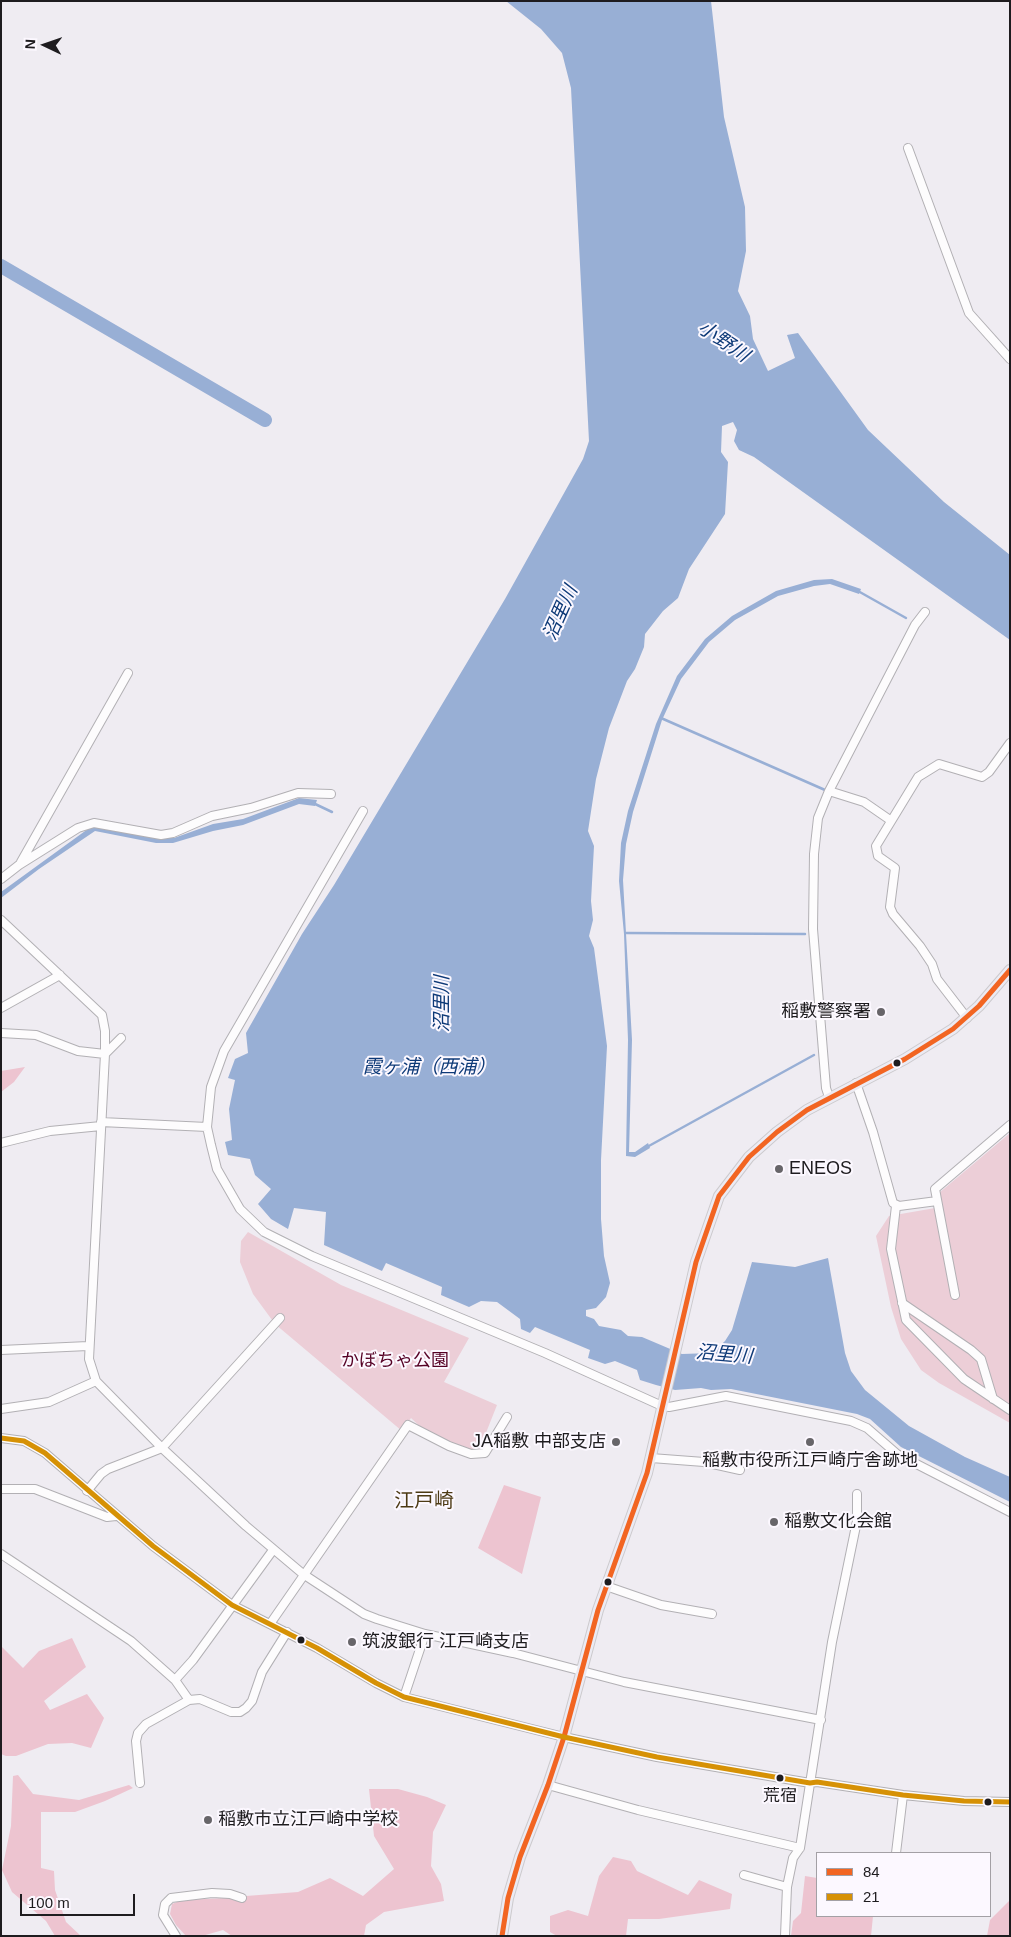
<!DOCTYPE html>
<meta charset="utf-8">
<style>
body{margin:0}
#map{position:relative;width:1011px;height:1937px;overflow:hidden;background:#efecf2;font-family:Helvetica,sans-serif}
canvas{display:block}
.frame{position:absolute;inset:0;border:2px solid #1e1c1f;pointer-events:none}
.legend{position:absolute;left:816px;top:1852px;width:175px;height:65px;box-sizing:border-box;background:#fcf8ff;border:1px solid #a3a0a5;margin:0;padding:6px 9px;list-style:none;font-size:15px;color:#1e1c1f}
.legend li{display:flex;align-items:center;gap:10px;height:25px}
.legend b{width:25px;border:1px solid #a3a0a5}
.north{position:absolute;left:20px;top:20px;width:50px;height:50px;-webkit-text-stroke:4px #fcf8ff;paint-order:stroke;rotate:273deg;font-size:14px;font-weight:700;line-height:20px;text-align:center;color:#1e1c1f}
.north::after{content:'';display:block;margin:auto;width:18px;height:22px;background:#1e1c1f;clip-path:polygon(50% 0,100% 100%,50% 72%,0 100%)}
.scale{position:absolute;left:20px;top:1894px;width:115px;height:22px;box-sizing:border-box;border:2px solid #1e1c1f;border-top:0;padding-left:6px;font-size:15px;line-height:18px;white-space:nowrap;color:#1e1c1f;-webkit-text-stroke:4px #fcf8ff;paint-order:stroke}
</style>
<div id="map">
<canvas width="1011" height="1937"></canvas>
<div class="frame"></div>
<ul class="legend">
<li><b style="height:6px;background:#f26522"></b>84</li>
<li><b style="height:6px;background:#d69105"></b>21</li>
</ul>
<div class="north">N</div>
<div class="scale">100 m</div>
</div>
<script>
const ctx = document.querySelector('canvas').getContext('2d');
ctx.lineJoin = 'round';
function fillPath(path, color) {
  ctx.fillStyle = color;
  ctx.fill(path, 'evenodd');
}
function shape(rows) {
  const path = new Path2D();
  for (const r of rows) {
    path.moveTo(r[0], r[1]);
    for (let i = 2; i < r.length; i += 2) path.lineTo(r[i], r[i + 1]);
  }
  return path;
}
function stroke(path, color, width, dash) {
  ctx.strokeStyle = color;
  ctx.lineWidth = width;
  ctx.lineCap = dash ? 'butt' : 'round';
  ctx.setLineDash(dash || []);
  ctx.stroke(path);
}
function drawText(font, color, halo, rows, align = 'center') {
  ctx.font = font + ' Helvetica,"Noto Sans JP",sans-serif';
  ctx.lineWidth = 4;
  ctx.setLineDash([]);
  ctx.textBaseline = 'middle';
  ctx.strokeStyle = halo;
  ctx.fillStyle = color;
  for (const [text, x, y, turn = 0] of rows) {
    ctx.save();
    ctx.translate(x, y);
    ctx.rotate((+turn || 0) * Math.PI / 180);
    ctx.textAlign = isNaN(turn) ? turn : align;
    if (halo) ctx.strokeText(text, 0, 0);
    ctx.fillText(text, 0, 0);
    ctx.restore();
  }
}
fillPath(shape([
 [1010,1133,1010,1423,939,1383,921,1370,901,1339,891,1307,876,1236,889,1216,941,1207,939,1193],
 [248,1232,341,1285,469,1338,444,1382,497,1405,478,1453,431,1437,411,1418,402,1431,275,1324,253,1294,240,1262,241,1241]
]), '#ecced7');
fillPath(shape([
 [25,1067,14,1082,1,1092,1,1071],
 [504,1485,541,1497,522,1574,478,1548],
 [72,1638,86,1667,44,1701,50,1710,87,1694,104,1718,91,1748,72,1743,48,1744,16,1756,6,1756,1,1754,1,1646,23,1668,39,1651],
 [18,1775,33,1794,79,1800,129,1785,133,1788,105,1801,75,1812,41,1812,41,1868,54,1871,55,1890,66,1922,81,1936,55,1936,46,1921,12,1892,2,1870,11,1826,13,1776],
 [369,1789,398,1789,427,1797,446,1805,433,1832,431,1866,441,1884,444,1901,384,1912,366,1925,364,1936,232,1936,223,1930,202,1936,186,1936,176,1925,170,1914,172,1904,182,1900,228,1898,243,1901,246,1896,298,1892,330,1878,363,1896,394,1869,374,1836],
 [613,1857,631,1861,637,1871,688,1895,699,1880,732,1894,730,1909,659,1919,628,1919,626,1936,557,1936,550,1932,550,1916,568,1910,588,1916,599,1876],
 [805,1876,817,1878,817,1916,873,1916,871,1936,791,1936,793,1921,801,1913],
 [1010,1900,1010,1936,987,1936,990,1920]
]), '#edc4d0');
fillPath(shape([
 [506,1,711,1,724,117,745,207,746,251,738,291,750,316,753,339,768,371,795,358,787,335,798,333,868,430,944,502,1010,555,1010,640,754,457,739,450,734,441,737,430,733,422,722,426,721,452,728,462,725,514,689,569,678,598,663,611,645,634,644,647,635,669,627,681,609,728,596,779,588,831,594,846,591,901,593,920,589,936,594,948,607,1046,601,1160,601,1219,604,1256,610,1283,606,1297,596,1308,586,1310,586,1316,594,1319,599,1326,621,1330,628,1336,642,1337,682,1354,712,1353,725,1341,732,1330,752,1262,795,1267,828,1258,845,1353,851,1371,865,1390,909,1426,965,1457,1010,1477,1010,1502,901,1447,870,1419,857,1414,731,1389,711,1390,701,1388,675,1390,656,1385,640,1380,637,1370,615,1361,605,1364,588,1358,590,1350,535,1327,530,1333,521,1329,520,1319,497,1302,481,1301,469,1307,441,1295,442,1287,386,1263,382,1271,324,1245,326,1212,294,1208,288,1229,271,1219,258,1204,271,1189,255,1175,250,1159,228,1155,225,1142,232,1140,229,1109,235,1080,228,1078,235,1059,248,1053,246,1033,302,934,334,885,505,599,583,459,589,441,571,88,562,53,541,29],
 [832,579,861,589,859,594,830,584,814,586,778,596,735,620,709,642,681,679,662,720,633,812,626,844,623,880,632,1040,629,1152,635,1152,648,1143,650,1148,635,1157,626,1156,628,1040,624,934,619,881,621,843,628,811,656,724,677,676,705,639,732,616,776,591,814,580],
 [299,798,317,800,315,806,299,804,243,825,213,831,173,843,156,843,95,831,39,869,1,898,1,892,92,826,157,838,174,838,213,824,243,819]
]), '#98afd5');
stroke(shape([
 [858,591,906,618],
 [661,718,825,790],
 [313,803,332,812],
 [626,933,805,934],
 [647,1147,814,1055]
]), '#98afd5', 2.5);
stroke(shape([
 [1,266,265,420]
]), '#98afd5', 14);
const minor = shape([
 [908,148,969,313,1010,359],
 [829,791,864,802,890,820],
 [363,811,224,1051,211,1087,207,1127,211,1145,217,1169,240,1209,264,1232,312,1256,545,1353,662,1406,669,1407,726,1396,851,1421,867,1428,897,1454,1010,1512],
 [21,862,128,673],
 [1,879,19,865,78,828,94,823,161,835,173,833,212,816,251,808,298,793,331,794],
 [1,920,102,1015,105,1031,105,1054,89,1359,96,1381,162,1448,246,1526,303,1574,364,1614,377,1619,425,1634,513,1653,624,1682,821,1720],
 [1,1008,60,975],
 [967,1018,937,979,932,964,920,946,893,914,890,907,895,868,878,856,876,846,918,777,939,764,982,777,989,772,1010,743],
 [1,1033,36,1035,78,1051,105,1054,121,1038],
 [856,1083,873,1132,893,1203,899,1206,937,1201],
 [829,1097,826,1088,813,929,814,854,818,818,829,791,915,625,925,612],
 [101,1122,207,1127],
 [1,1143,50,1131,101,1126],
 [896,1206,891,1249,906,1320,964,1379,1010,1410],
 [955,1295,935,1189,1010,1125],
 [902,1303,971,1350,981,1359,993,1399],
 [1,1350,88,1346],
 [1,1409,49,1402,96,1381],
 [1,1438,24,1441,45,1453,153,1546,232,1605,317,1648,376,1683,404,1697,564,1737,657,1757,810,1783,817,1782,903,1795,964,1801,1010,1802],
 [651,1458,704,1462,740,1470],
 [1,1489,35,1489,107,1517,116,1516],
 [87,1491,101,1474,108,1469,162,1448,280,1318],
 [1,1554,131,1641,175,1680,189,1700],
 [606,1586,661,1605,712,1614],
 [270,1624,408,1425,449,1446,471,1454,485,1453,507,1417],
 [175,1680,193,1660,273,1550],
 [404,1697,425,1634],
 [140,1783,136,1741,138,1733,146,1724,189,1700,200,1699,231,1712,240,1712,246,1708,252,1701,262,1672,287,1632],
 [548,1785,638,1810,800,1848],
 [896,1853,903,1795],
 [744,1875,787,1887],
 [176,1936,163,1915,165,1904,171,1898,212,1893,230,1894,242,1898],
 [785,1936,787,1887,793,1858,800,1848,832,1642,857,1521,857,1494]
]);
const major = shape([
 [502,1936,508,1898,520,1857,548,1785,564,1737,598,1610,647,1473,696,1262,719,1196,749,1157,777,1132,807,1110,905,1059,953,1029,979,1006,1010,970]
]);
stroke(minor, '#b2b0b4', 10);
stroke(major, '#cccacd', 12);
stroke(minor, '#fdfcfd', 8);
stroke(major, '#ecebf3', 10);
stroke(shape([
 [502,1936,508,1898,520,1857,548,1785,564,1737,598,1610,647,1473,696,1262,719,1196,749,1157,777,1132,807,1110,905,1059,953,1029,979,1006,1010,970]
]), '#f26522', 5);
stroke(shape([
 [1,1438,24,1441,45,1453,153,1546,232,1605,317,1648,376,1683,404,1697,564,1737,657,1757,810,1783,817,1782,903,1795,964,1801,1010,1802]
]), '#d69105', 5);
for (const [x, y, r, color] of [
 [881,1012,5,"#676569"],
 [897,1063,4.5,"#1e1c1f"],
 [779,1169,5,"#676569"],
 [616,1442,5,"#676569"],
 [810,1442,5,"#676569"],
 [774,1522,5,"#676569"],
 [608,1582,4.5,"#1e1c1f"],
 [301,1640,4.5,"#1e1c1f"],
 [352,1642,5,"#676569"],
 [780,1778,4.5,"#1e1c1f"],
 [988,1802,4.5,"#1e1c1f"],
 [208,1820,5,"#676569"]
]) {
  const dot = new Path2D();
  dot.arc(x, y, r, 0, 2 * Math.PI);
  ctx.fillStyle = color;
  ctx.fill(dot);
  stroke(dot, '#fcf8ff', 2);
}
drawText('17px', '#1e1c1f', '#fcf8ff', [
 ["荒宿",780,1796]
]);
drawText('18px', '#1e1c1f', '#fcf8ff', [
 ["稲敷警察署",871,1012,"right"],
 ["ENEOS",789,1169],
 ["JA稲敷 中部支店",606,1442,"right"],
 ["稲敷市役所江戸崎庁舎跡地",810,1461,"center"],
 ["稲敷文化会館",784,1522],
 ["筑波銀行 江戸崎支店",362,1642],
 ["稲敷市立江戸崎中学校",218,1820]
], 'left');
drawText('18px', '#550124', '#fcf8ff', [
 ["かぼちゃ公園",395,1361]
]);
drawText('italic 19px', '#0d3977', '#fcf8ff', [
 ["小野川",723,342,34],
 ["沼里川",561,613,-66],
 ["沼里川",443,1004,-90],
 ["霞ヶ浦（西浦）",429,1068],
 ["沼里川",724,1355,5]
]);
drawText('20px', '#4c3a14', '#fcf8ff', [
 ["江戸崎",424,1501]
]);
</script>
